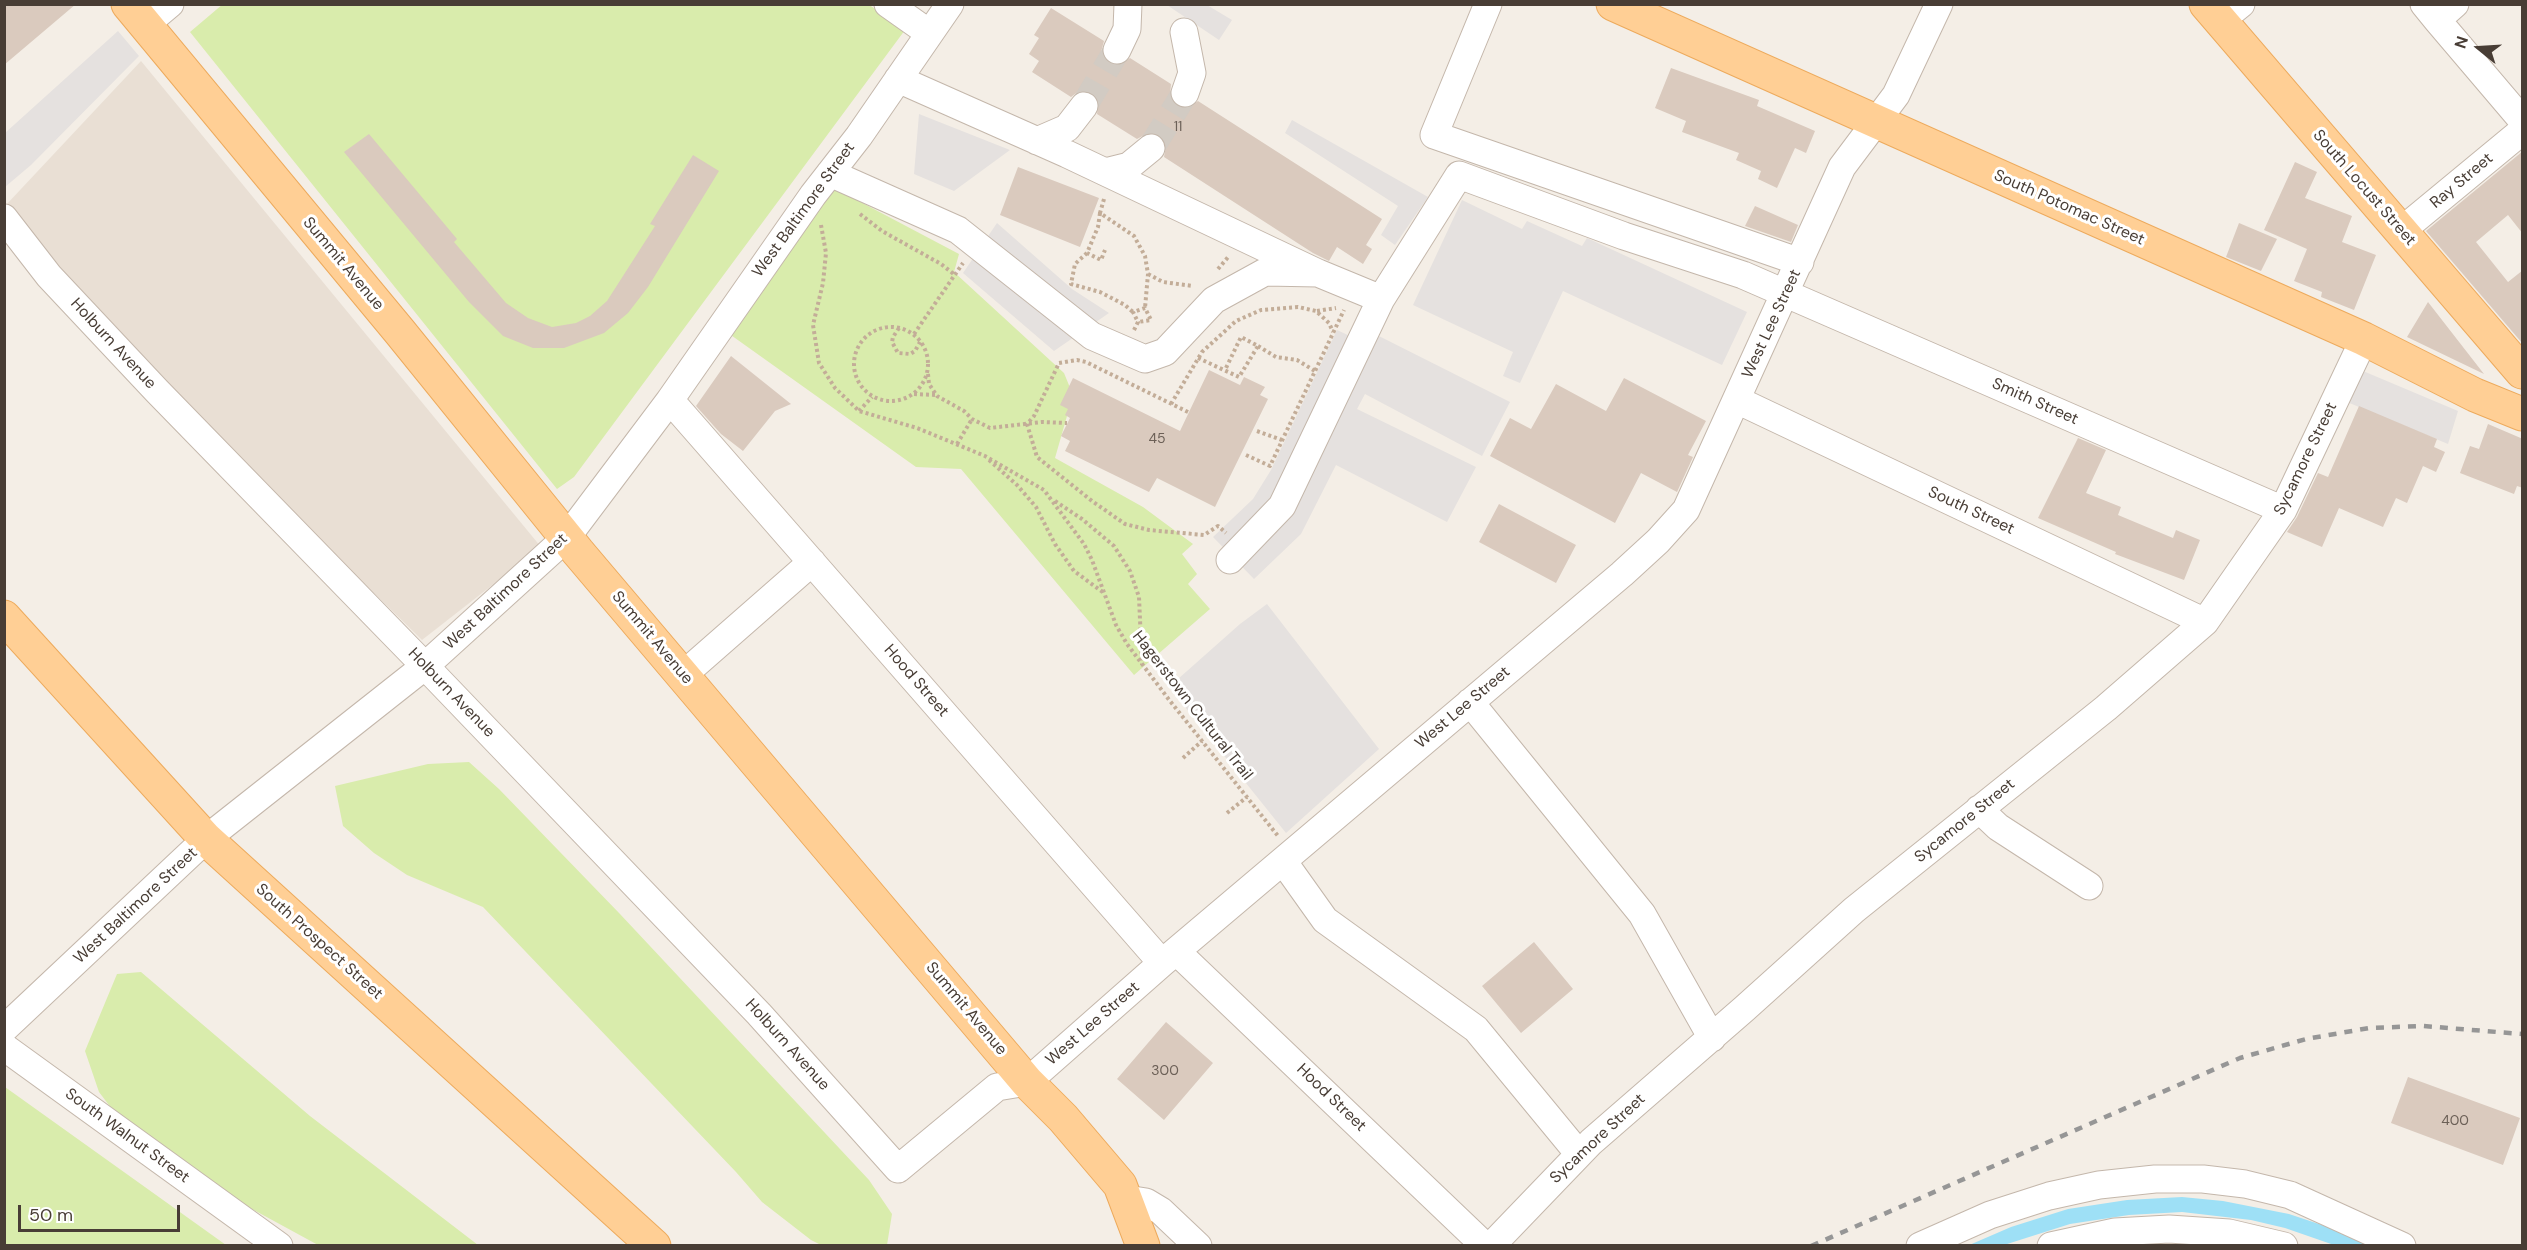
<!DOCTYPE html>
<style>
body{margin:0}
#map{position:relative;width:2527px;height:1250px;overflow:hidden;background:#f4eee6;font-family:"DM Sans",sans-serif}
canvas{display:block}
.frame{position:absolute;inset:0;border:6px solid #483d35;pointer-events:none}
.north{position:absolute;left:2449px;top:18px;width:60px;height:60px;-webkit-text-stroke:4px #fff;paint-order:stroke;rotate:288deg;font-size:16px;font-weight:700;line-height:24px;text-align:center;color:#483d35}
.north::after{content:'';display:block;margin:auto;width:21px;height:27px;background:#483d35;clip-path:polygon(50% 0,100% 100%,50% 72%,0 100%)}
.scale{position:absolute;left:18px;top:1205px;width:162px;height:27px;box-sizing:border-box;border:3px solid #483d35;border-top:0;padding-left:8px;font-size:18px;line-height:21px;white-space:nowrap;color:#483d35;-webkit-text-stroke:4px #fff;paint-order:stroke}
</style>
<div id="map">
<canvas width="2527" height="1250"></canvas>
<div class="frame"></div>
<div class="north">N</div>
<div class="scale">50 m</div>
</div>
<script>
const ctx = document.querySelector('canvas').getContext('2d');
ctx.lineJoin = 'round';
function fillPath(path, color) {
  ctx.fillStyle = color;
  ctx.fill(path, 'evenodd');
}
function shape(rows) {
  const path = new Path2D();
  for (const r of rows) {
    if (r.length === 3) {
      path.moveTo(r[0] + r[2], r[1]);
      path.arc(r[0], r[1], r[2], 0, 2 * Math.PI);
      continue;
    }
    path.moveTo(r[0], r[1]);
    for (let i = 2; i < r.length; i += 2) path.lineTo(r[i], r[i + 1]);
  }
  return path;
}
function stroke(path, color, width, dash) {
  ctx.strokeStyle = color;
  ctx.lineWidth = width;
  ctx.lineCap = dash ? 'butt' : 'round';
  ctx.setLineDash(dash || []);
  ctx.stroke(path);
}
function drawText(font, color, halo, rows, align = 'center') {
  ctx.font = font + ' "DM Sans",sans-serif';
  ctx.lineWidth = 6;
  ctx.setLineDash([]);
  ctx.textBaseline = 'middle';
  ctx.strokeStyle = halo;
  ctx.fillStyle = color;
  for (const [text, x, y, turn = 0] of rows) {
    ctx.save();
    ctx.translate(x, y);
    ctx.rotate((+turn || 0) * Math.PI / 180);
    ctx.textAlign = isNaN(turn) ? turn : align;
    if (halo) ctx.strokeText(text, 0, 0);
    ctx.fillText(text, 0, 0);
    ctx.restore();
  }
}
fillPath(shape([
 [141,61,541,547,422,640,172,395,6,205]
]), '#e9dfd4');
fillPath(shape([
 [223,4,868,4,905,30,574,477,557,489,190,32],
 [834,188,959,254,954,272,1064,373,1073,395,1055,458,1143,507,1193,544,1182,554,1197,574,1188,584,1210,609,1134,675,961,469,916,467,728,333],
 [469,762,499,789,620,914,869,1180,892,1214,887,1245,821,1245,811,1240,762,1202,736,1172,483,907,407,875,374,853,343,826,335,786,428,764],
 [141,972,310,1116,478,1245,318,1245,151,1154,124,1125,99,1092,85,1051,117,974],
 [5,1087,226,1245,5,1245]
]), '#d9ecac');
fillPath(shape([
 [1167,5,1207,5,1232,20,1219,40],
 [118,31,139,56,31,165,5,187,5,133],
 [919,114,1010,150,954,191,914,174],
 [1292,120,1428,197,1395,245,1381,235,1398,206,1285,133],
 [1462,200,1522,229,1527,221,1582,246,1587,238,1747,312,1722,365,1563,291,1520,383,1503,376,1513,352,1413,305],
 [997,223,1072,289,1109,313,1054,351,963,273],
 [1359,326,1510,402,1482,456,1365,394,1357,409,1476,467,1447,522,1336,465,1301,534,1254,579,1213,537,1253,499,1271,470,1337,330,1352,337],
 [2363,371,2458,411,2448,444,2347,402],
 [1267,604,1379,749,1286,833,1169,687,1240,624]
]), '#e5e1df');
fillPath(shape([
 [2182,1197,2223,1201,2289,1214,2325,1226,2369,1245,2334,1245,2285,1228,2251,1220,2182,1212,2129,1215,2070,1224,2004,1245,1967,1246,2011,1227,2068,1209,2127,1200]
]), '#9ee0f6');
fillPath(shape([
 [4,4,76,4,4,65],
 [1051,8,1104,41,1101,52,1104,59,1110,64,1119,66,1130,58,1171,84,1170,96,1173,104,1179,108,1188,108,1198,101,1382,219,1366,245,1372,249,1363,264,1337,247,1329,261,1313,253,1164,157,1166,145,1164,139,1157,134,1148,133,1137,139,1097,114,1099,101,1093,93,1087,91,1079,91,1071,97,1032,72,1039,61,1029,54,1039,38,1034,35],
 [1671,68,1759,100,1757,106,1815,131,1806,153,1795,148,1777,188,1758,179,1761,171,1736,160,1739,153,1682,132,1686,121,1655,108],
 [369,134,457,239,454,242,506,303,528,318,552,327,576,323,590,316,607,301,655,226,650,224,693,155,719,171,648,287,628,313,604,333,564,348,533,348,503,336,469,302,344,152],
 [2523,151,2523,234,2508,215,2476,242,2508,282,2523,270,2523,344,2426,231],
 [2295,162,2317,172,2305,198,2352,216,2342,242,2376,255,2354,310,2321,297,2322,292,2294,281,2307,249,2264,230],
 [1018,167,1099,198,1080,247,1000,215],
 [1755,206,1798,225,1791,242,1745,226],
 [2239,223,2277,239,2261,271,2226,257],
 [2428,302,2484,374,2407,337],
 [731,356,791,404,775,411,743,451,721,434,696,406],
 [1209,370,1240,385,1244,377,1265,387,1260,395,1268,399,1215,507,1157,478,1149,492,1065,451,1070,441,1061,436,1070,418,1065,415,1068,409,1060,405,1073,378,1180,431],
 [1624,378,1706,421,1688,455,1693,457,1677,492,1641,473,1615,523,1490,456,1510,418,1531,429,1556,384,1606,411],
 [2359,406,2437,439,2434,447,2445,452,2436,472,2423,466,2407,503,2396,498,2383,527,2339,508,2322,547,2287,532,2297,517,2318,473,2328,477],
 [2488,424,2523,439,2523,488,2517,486,2514,494,2460,473,2470,446,2479,449],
 [2078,438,2106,450,2086,493,2121,507,2118,515,2173,538,2176,530,2200,540,2184,580,2115,554,2116,552,2038,518],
 [1499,504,1576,545,1556,583,1479,542],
 [1534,942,1573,989,1521,1033,1482,986],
 [1166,1022,1213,1063,1164,1120,1117,1079],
 [2408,1077,2520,1118,2503,1165,2391,1123]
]), '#dacabe');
stroke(shape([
 [1084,106,1117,50],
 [1151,148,1185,93]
]), '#d2cbc3', 27, [27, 14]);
const minor = shape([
 [888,4,929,33],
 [1488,4,1434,135,1800,262],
 [2424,4,2437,20,2455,4],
 [2437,20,2522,120],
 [2220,21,2241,4],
 [145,25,170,4],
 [1184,32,1192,73,1185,93],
 [1117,50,1127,29,1128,4],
 [898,79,1067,154,1318,273,1381,299],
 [1037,141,1067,128,1084,106],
 [1105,172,1129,166,1151,148],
 [830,173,958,230,1092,336,1145,359,1165,352,1214,300,1265,272,1318,273],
 [4,218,49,276,157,391,425,666,759,1014,898,1169,997,1087,1027,1082,1162,963,1622,574,1658,541,1686,510,1842,167,1896,95,1939,4],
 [2401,231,2522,131],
 [670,400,1162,963],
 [1737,400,2205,622],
 [1230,560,1282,506,1381,299,1459,175,1624,236,1743,275,2283,510],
 [683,675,812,562],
 [1470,702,1642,914,1712,1038],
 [1979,809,1998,827,2089,886],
 [1283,861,1325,920,1476,1029,1579,1154],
 [1176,951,1485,1246],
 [4,1029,206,839,425,666,567,537,670,400,813,195,859,136,950,4],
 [4,1047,279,1246],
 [1127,1199,1146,1202,1161,1211,1198,1246],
 [1491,1246,1591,1142,1744,1009,1854,910,2106,708,2205,622,2283,510,2364,339],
 [1920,1246,1990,1215,2049,1196,2099,1185,2155,1179,2203,1179,2245,1184,2290,1195,2402,1246],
 [2051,1246,2115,1232,2169,1229,2229,1233,2284,1246]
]);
const major = shape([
 [128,4,400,332,578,552,1027,1082,1063,1118,1120,1185,1143,1246],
 [1613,4,2364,339,2475,395,2522,414],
 [2206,4,2522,372],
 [4,617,206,839,654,1246]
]);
stroke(minor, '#c4b7ab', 29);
stroke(major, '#edaa5c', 35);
stroke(shape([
 [1104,199,1100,213,1134,236,1145,256,1148,274,1145,308],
 [1100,213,1098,227,1087,253,1101,260,1105,250],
 [860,214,882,231,941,264,955,275],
 [821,225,826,253,823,283,813,325,819,363,835,388,859,411,917,428,985,456,1044,490,1084,544,1092,560,1116,625,1127,644,1170,701,1278,836],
 [1087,253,1075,264,1071,284,1100,292,1125,305,1133,312],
 [1218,269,1229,256],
 [1148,274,1163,282,1193,286],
 [1317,311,1336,308],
 [891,364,37],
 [899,328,893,337,892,342,898,353,910,354,915,351,920,342],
 [1134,330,1138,322,1133,312,1145,308,1151,320,1138,322],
 [914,334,963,263],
 [1258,346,1276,357,1297,360,1315,371],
 [1198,358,1239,377,1258,346,1241,337,1225,370],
 [928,374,929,384,937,396,964,411,972,419,990,428,1042,422,1067,423],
 [914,394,937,395],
 [1171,404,1202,352,1236,321,1261,310,1298,307,1316,311,1329,323,1333,332],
 [859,411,872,397],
 [1188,412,1086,362,1077,360,1059,363,1034,416,1027,424,1037,457,1092,501,1125,524,1149,530,1204,535,1218,526,1226,533],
 [1257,431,1282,440],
 [957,444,972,419],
 [1246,455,1270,466,1344,310],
 [989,460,1017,485,1036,507,1055,544,1074,571,1104,593],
 [1055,501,1082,519,1114,546,1130,571,1139,597,1142,665],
 [1183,758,1202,741],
 [1227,813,1247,797]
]), '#c3ad98', 4, [3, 3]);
stroke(minor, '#fff', 27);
stroke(major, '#ffcf95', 33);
stroke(shape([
 [1811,1246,2240,1058,2306,1039,2369,1028,2423,1026,2522,1034]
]), '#969696', 4.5, [8, 8]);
drawText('14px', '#6c6057', null, [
 ["11",1178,127],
 ["45",1157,439],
 ["300",1165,1071],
 ["400",2455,1121]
]);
drawText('16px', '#483d35', '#fff', [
 ["Ray Street",2462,181,-40],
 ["South Locust Street",2364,188,49],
 ["South Potomac Street",2069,208,24],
 ["West Baltimore Street",804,210,-54],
 ["Summit Avenue",343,264,50],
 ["West Lee Street",1772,324,-65],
 ["Holburn Avenue",113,344,47],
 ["Smith Street",2035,402,24],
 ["Sycamore Street",2306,459,-64],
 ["South Street",1971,511,25],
 ["West Baltimore Street",506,592,-43],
 ["Summit Avenue",652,638,50],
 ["Hood Street",916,681,49],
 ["Holburn Avenue",451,693,46],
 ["Hagerstown Cultural Trail",1192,706,52],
 ["West Lee Street",1463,708,-40],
 ["Sycamore Street",1965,821,-39],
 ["West Baltimore Street",136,906,-43],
 ["South Prospect Street",319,942,42],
 ["Summit Avenue",966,1009,50],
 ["West Lee Street",1093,1024,-41],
 ["Holburn Avenue",787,1045,48],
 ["Hood Street",1331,1098,44],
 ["South Walnut Street",127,1136,36],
 ["Sycamore Street",1598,1139,-43]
]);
</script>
